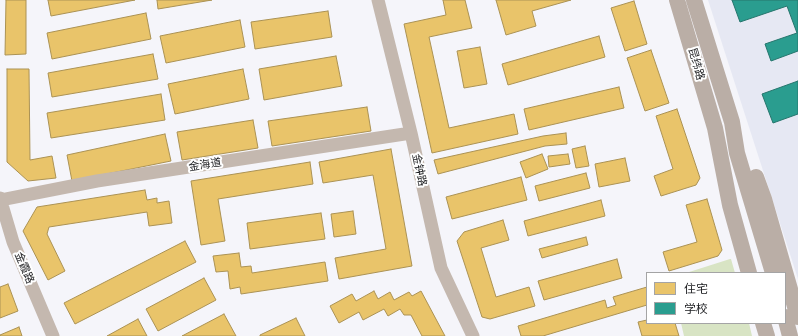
<!DOCTYPE html>
<meta charset="utf-8">
<style>
body{margin:0}
#map{position:relative;width:798px;height:336px;overflow:hidden;background:#f5f5fa;font-family:"Noto Sans","Noto Sans SC",sans-serif}
canvas{display:block}
.legend{position:absolute;left:646px;top:272px;width:140px;height:52px;box-sizing:border-box;background:#fff;border:1px solid #a4a4a5;margin:0;padding:5px 7px;list-style:none;font-size:12px;color:#1b1c1f}
.legend li{display:flex;align-items:center;gap:8px;height:20px}
.legend b{width:20px;border:1px solid #a4a4a5}
</style>
<div id="map">
<canvas width="798" height="336"></canvas>
<ul class="legend">
<li><b style="height:11px;background:#e9c46a"></b>住宅</li>
<li><b style="height:11px;background:#2a9d8f"></b>学校</li>
</ul>
</div>
<script>
const ctx = document.querySelector('canvas').getContext('2d');
ctx.lineJoin = 'round';
function fillPath(path, color) {
  ctx.fillStyle = color;
  ctx.fill(path, 'evenodd');
}
function shape(rows) {
  const path = new Path2D();
  for (const r of rows) {
    path.moveTo(r[0], r[1]);
    for (let i = 2; i < r.length; i += 2) path.lineTo(r[i], r[i + 1]);
  }
  return path;
}
function stroke(path, color, width, dash) {
  ctx.strokeStyle = color;
  ctx.lineWidth = width;
  ctx.lineCap = dash ? 'butt' : 'round';
  ctx.setLineDash(dash || []);
  ctx.stroke(path);
}
function drawText(font, color, halo, rows, align = 'center') {
  ctx.font = font + ' "Noto Sans","Noto Sans SC",sans-serif';
  ctx.lineWidth = 4;
  ctx.setLineDash([]);
  ctx.textBaseline = 'middle';
  ctx.strokeStyle = halo;
  ctx.fillStyle = color;
  for (const [text, x, y, turn = 0] of rows) {
    ctx.save();
    ctx.translate(x, y);
    ctx.rotate((+turn || 0) * Math.PI / 180);
    ctx.textAlign = isNaN(turn) ? turn : align;
    if (halo) ctx.strokeText(text, 0, 0);
    ctx.fillText(text, 0, 0);
    ctx.restore();
  }
}
fillPath(shape([
 [708,0,798,0,798,279]
]), '#e6e8f3');
fillPath(shape([
 [731,259,735,273,686,273,730,259],
 [681,323,749,323,752,336,684,336]
]), '#d8e4c4');
const homes = shape([
 [6,0,26,0,26,54,5,55,6,0],
 [48,0,135,0,51,16,48,0],
 [157,0,212,0,158,9,157,0],
 [443,0,465,0,472,28,429,37,449,128,514,114,518,134,432,153,404,24,446,15,443,0],
 [496,0,571,0,532,11,536,26,506,35,496,0],
 [634,1,647,44,625,51,611,8,634,1],
 [328,11,332,37,255,49,251,22,328,11],
 [146,13,151,39,52,59,47,33,146,13],
 [240,20,245,47,166,63,160,36,240,20],
 [599,36,605,57,508,85,502,64,599,36],
 [480,47,487,84,464,88,457,51,480,47],
 [651,50,669,103,645,111,627,58,651,50],
 [153,54,158,79,52,97,48,73,153,54],
 [336,56,342,86,264,100,259,69,336,56],
 [7,69,29,69,30,160,52,156,56,178,28,181,7,162,7,69],
 [243,69,249,99,175,114,168,84,243,69],
 [619,87,624,108,529,130,524,109,619,87],
 [161,94,165,120,51,138,47,113,161,94],
 [367,107,371,131,272,146,268,121,367,107],
 [677,109,700,178,696,185,661,196,654,176,673,169,656,116,677,109],
 [253,120,258,148,182,160,177,132,253,120],
 [566,133,567,144,545,146,438,174,434,160,543,136,566,133],
 [165,134,171,161,72,181,67,155,165,134],
 [585,146,589,166,576,168,572,149,585,146],
 [391,149,412,266,339,279,335,258,386,249,373,175,323,183,319,162,391,149],
 [542,154,548,169,526,178,520,162,542,154],
 [568,154,570,164,549,167,548,156,568,154],
 [625,158,630,181,599,187,595,164,625,158],
 [310,162,313,184,218,199,225,241,201,245,191,181,310,162],
 [586,173,590,188,539,201,535,186,586,173],
 [521,177,527,200,452,219,446,197,521,177],
 [145,190,147,200,157,198,157,203,169,201,172,223,149,226,147,212,49,227,47,234,65,271,48,280,23,231,37,207,145,190],
 [707,199,722,250,718,256,669,271,663,252,697,242,686,205,707,199],
 [601,200,605,216,528,236,524,221,601,200],
 [353,211,356,234,334,237,331,214,353,211],
 [321,213,325,239,250,249,247,223,321,213],
 [503,220,509,240,481,248,496,297,529,287,535,306,490,319,482,317,457,241,464,232,503,220],
 [586,237,588,245,542,258,539,249,586,237],
 [185,241,196,262,75,324,64,303,185,241],
 [239,253,241,267,251,266,252,273,325,262,328,281,241,294,240,287,230,289,228,271,216,272,213,256,239,253],
 [617,259,622,278,544,300,538,281,617,259],
 [204,278,216,300,158,331,146,309,204,278],
 [8,284,18,311,0,318,0,287,8,284],
 [647,287,647,305,543,336,521,336,518,326,605,300,607,308,616,305,613,297,647,287],
 [374,291,378,299,390,292,394,300,409,292,412,296,421,291,445,336,422,336,411,315,404,315,400,309,388,316,384,309,363,320,359,312,339,323,330,306,352,294,356,301,374,291],
 [224,314,236,336,182,336,224,314],
 [296,318,305,336,260,336,260,335,296,318],
 [138,319,147,336,107,336,138,319],
 [647,320,647,323,675,323,679,336,642,336,638,322,647,320],
 [19,327,22,336,0,336,0,335,19,327]
]);
fillPath(homes, '#e9c46a');
stroke(homes, '#ab9254', 1);
const schools = shape([
 [732,0,798,0,798,51,771,61,765,44,797,33,787,6,740,22,732,0],
 [798,81,798,114,773,123,762,94,798,81]
]);
fillPath(schools, '#2a9d8f');
stroke(schools, '#26766d', 1);
stroke(shape([
 [378,0,411,133,441,268,473,336],
 [0,198,13,242,53,336],
 [0,200,97,181,411,133]
]), '#c4b8af', 13);
stroke(shape([
 [677,0,715,128,730,205,749,273],
 [694,0,732,122,737,153,773,273],
 [756,177,764,199,798,317],
 [785,317,790,336],
 [763,323,767,336]
]), '#baaea6', 16);
drawText('11px', '#1b1c1f', '#fff', [
 ["昆纬路",696,64,74],
 ["金海道",205,165,-9],
 ["金钟路",419,170,78],
 ["金霞路",24,268,67]
]);
</script>
